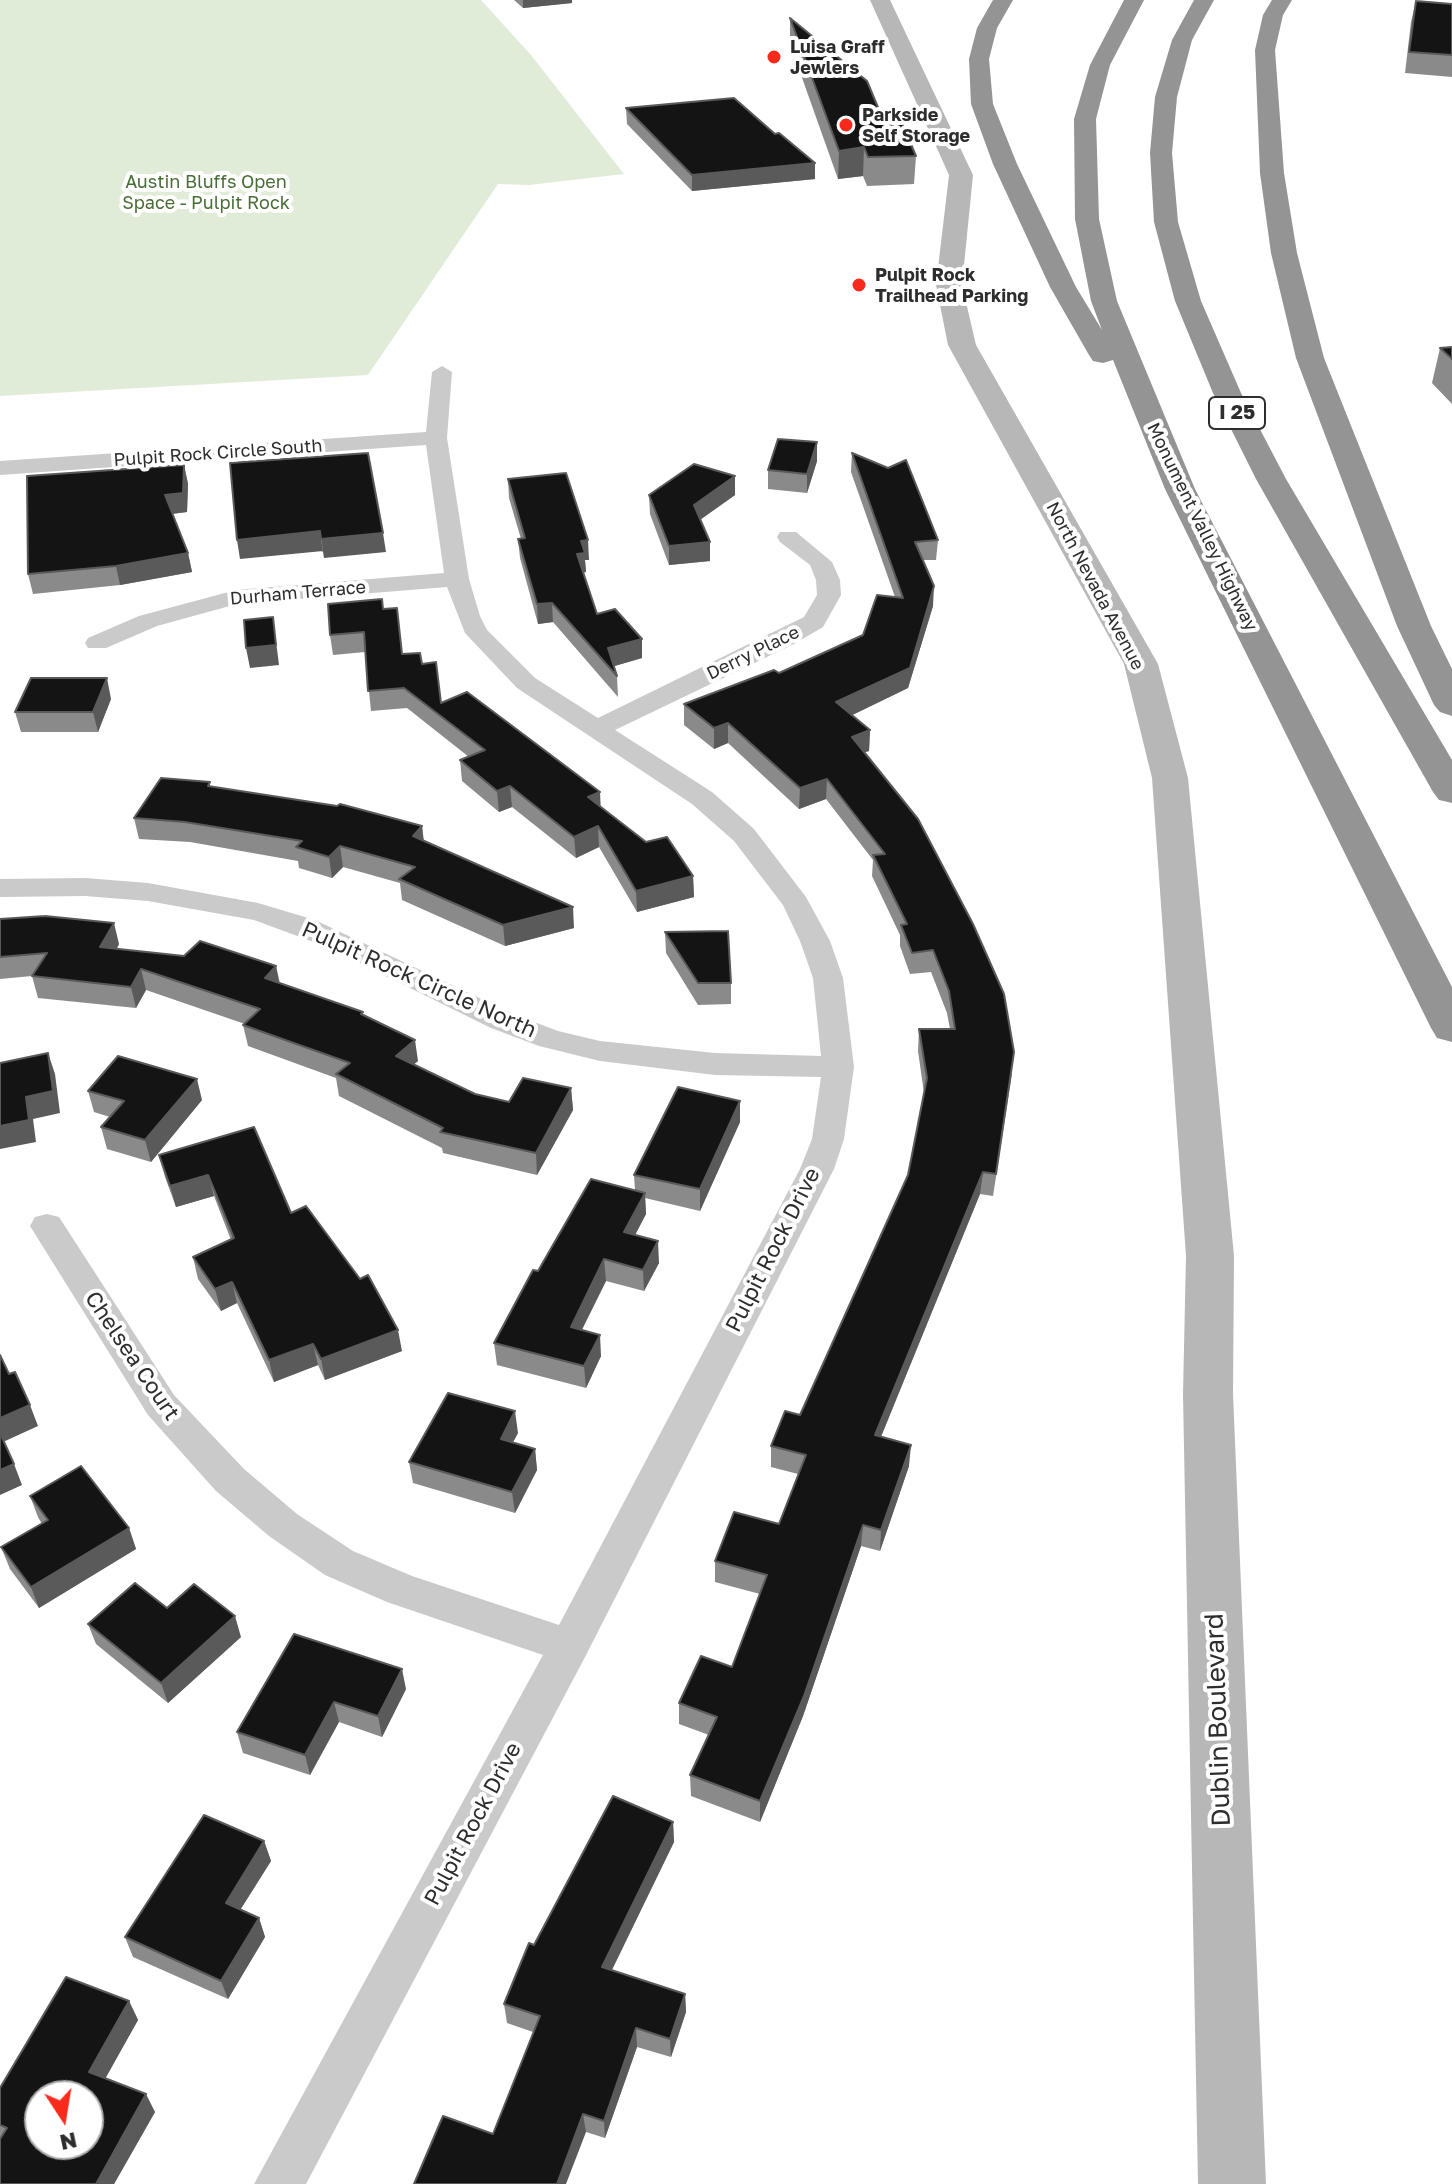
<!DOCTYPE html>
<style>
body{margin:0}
#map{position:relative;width:1452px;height:2184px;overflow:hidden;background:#fff;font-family:"Golos Text",sans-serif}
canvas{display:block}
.north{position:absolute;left:24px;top:2080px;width:80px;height:80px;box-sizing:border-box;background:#fff;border:2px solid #ababab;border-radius:50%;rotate:168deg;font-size:22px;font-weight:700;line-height:32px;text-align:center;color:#2d2d2d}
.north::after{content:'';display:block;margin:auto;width:28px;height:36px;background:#f72a1c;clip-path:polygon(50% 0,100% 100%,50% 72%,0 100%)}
</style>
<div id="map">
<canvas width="1452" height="2184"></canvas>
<div class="north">N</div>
</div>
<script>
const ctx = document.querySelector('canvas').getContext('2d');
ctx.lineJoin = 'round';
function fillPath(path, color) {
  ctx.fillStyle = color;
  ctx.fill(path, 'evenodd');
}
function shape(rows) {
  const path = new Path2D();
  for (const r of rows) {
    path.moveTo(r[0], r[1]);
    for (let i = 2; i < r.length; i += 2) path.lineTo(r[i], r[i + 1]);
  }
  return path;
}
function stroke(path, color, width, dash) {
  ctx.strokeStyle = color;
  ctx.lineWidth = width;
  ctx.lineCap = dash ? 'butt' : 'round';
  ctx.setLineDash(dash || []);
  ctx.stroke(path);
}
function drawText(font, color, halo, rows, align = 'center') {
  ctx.font = font + ' "Golos Text",sans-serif';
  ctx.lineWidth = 8;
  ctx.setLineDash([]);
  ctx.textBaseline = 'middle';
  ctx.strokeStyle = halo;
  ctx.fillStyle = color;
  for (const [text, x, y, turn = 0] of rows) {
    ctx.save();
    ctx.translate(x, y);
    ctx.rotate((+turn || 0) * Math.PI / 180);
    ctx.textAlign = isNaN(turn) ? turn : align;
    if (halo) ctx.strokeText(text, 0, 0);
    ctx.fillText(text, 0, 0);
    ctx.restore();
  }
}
fillPath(shape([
 [0,0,481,0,531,55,624,174,529,185,498,184,368,375,0,396]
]), '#e0ecd8');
fillPath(shape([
 [442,366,452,372,447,438,469,579,480,616,487,630,535,678,598,718,804,617,817,595,816,580,810,565,780,542,777,537,780,532,796,532,832,562,840,580,841,595,823,627,794,644,615,730,712,792,754,829,806,897,830,941,843,978,854,1067,844,1139,834,1169,584,1659,306,2184,254,2184,543,1655,387,1602,325,1575,269,1536,216,1491,148,1415,30,1226,35,1217,47,1214,59,1217,174,1395,244,1469,297,1514,353,1551,412,1576,559,1625,800,1169,812,1139,821,1077,715,1075,600,1061,539,1046,491,1028,327,947,254,920,148,901,85,896,0,897,0,879,85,878,148,883,258,903,315,920,513,1014,558,1031,600,1041,715,1053,821,1056,813,978,800,941,783,905,734,841,692,804,517,688,465,633,447,587,237,604,157,626,106,648,88,648,85,643,88,638,139,616,236,590,444,573,426,445,0,475,0,461,426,432,432,372,442,366]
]), '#cacaca');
fillPath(shape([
 [870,0,890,0,973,175,962,285,976,345,1158,664,1188,778,1234,1256,1233,1394,1266,2184,1198,2184,1183,1394,1186,1256,1152,778,1124,664,948,345,936,285,949,175,870,0]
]), '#b7b7b7');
fillPath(shape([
 [993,0,1013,0,997,28,989,59,993,104,1017,164,1076,287,1102,330,1091,301,1075,219,1074,119,1090,65,1124,0,1144,0,1110,65,1096,119,1099,219,1117,301,1195,489,1452,987,1452,1042,1437,1038,1431,1028,1165,489,1113,360,1103,363,1093,361,1089,355,1050,287,993,164,971,104,969,59,977,28,993,0],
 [1194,0,1214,0,1192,40,1177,97,1172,153,1178,222,1201,301,1241,393,1286,479,1452,760,1452,803,1439,800,1433,792,1256,479,1213,393,1175,301,1154,222,1150,153,1155,97,1172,40,1194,0],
 [1272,0,1292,0,1283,15,1275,50,1284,173,1297,253,1324,358,1431,626,1452,669,1452,716,1440,712,1434,705,1397,626,1296,358,1271,253,1260,173,1255,50,1263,15,1272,0]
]), '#949494');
fillPath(shape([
 [514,0,572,0,572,3,523,8],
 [1416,1,1452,4,1452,77,1405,73,1411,22],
 [790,18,916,156,914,184,867,186,863,176,838,179,790,44],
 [626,108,775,134,815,179,692,191,627,124],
 [1452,347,1452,404,1432,383,1440,348],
 [817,442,817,461,807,493,768,489,768,470],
 [852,453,938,540,936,560,923,560,933,606,908,688,852,715,870,730,869,751,864,752,1012,1074,993,1196,980,1194,881,1437,909,1466,880,1551,861,1546,803,1716,760,1822,691,1796,690,1775,709,1735,679,1724,679,1703,732,1667,760,1594,715,1582,715,1561,779,1524,798,1474,771,1467,771,1446,800,1415,908,1175,924,1093,918,1051,919,1029,950,1029,947,1013,931,972,910,974,900,946,900,935,872,876,873,860,826,799,799,809,728,743,714,749,684,725,684,704,779,673,863,635,895,597,851,472],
 [184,465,188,484,187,512,173,514,188,553,192,572,120,585,33,594,28,574],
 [735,476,735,495,700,520,710,542,710,561,669,565,650,514,649,495],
 [508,479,589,560,585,560,586,572,583,573,597,614,642,639,642,658,614,666,617,676,618,697,553,622,538,624,520,558,518,539,521,539,509,498],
 [383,609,402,654,422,664,441,703,600,792,600,807,646,842,693,876,694,897,637,912,599,847,576,858,512,807,499,812,462,781,460,760,469,757,407,708,371,711,365,652,333,655,330,635],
 [111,699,98,732,21,732,15,712],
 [210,782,210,786,422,826,424,841,574,928,505,946,402,900,400,883,343,867,332,878,299,868,298,861,190,842,139,839,134,818],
 [0,919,119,944,117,949,276,966,280,983,363,1012,363,1015,418,1061,414,1064,475,1094,509,1102,571,1088,573,1110,537,1175,443,1153,442,1148,339,1096,336,1078,248,1046,243,1025,245,1024,146,990,136,1008,38,998,32,976,0,979],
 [665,932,731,983,731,1004,698,1005,666,953],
 [88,1091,202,1100,151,1162,107,1149,101,1127,110,1117,94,1112],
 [740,1101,740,1122,700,1211,645,1198,646,1214,635,1235,659,1263,644,1291,606,1281,582,1330,601,1356,586,1388,497,1365,494,1343,538,1271,635,1190,634,1175],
 [159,1155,291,1213,402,1351,325,1380,318,1365,274,1382,237,1303,221,1311,198,1279,193,1257,231,1240,214,1196,176,1207,165,1177],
 [518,1433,513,1442,535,1449,537,1470,515,1513,413,1483,409,1462],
 [30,1496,129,1528,136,1549,39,1608,10,1569,1,1547,42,1524,38,1517],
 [88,1624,241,1637,168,1703,96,1644],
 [294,1634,406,1689,382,1737,339,1722,310,1775,243,1753,237,1732],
 [673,1822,674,1842,612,1970,685,1994,686,2012,671,2057,637,2047,605,2138,586,2132,493,2134,533,2032,507,2023,504,2004,534,1945],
 [264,1841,271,1861,240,1910,259,1918,265,1937,228,1999,133,1957,125,1937],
 [129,2001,138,2020,105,2078,155,2112,114,2184,0,2184,0,2088]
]), '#8a8a8a');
fillPath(shape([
 [523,0,572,0,572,3,523,8],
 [864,147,863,176,838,179,839,151],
 [815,163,815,179,692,191,692,175],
 [817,442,817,461,807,493,807,474],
 [184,465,188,484,187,512,169,514,165,495],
 [735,476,735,495,694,524,694,505],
 [320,531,323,551,240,559,237,540],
 [383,533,386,552,324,558,321,539],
 [588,540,589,560,585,560,586,572,578,573,577,554,581,541],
 [710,542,710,561,669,565,669,546],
 [188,553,192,572,120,585,116,566],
 [934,586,933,606,908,688,836,723,836,702],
 [552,603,553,622,538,624,537,604],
 [273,617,279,665,250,668,246,648],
 [642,639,642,658,608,668,608,648],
 [107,678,111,699,98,732,93,712],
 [728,723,728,743,714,749,714,728],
 [870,730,869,751,851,757,852,737],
 [827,779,826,799,799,809,800,788],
 [510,786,512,807,499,812,497,791],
 [600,792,601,813,588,797],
 [422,826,424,847,413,836],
 [598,826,599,847,576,858,574,837],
 [340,846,343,867,332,878,329,857],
 [693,876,694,897,637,912,636,891],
 [573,907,574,928,505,946,503,925],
 [114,923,119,944,105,968,100,947],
 [276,966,280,988,265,978],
 [141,969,146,990,136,1008,131,987],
 [415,1040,418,1061,399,1077,396,1056],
 [48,1053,55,1074,60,1113,33,1119,36,1142,0,1149,0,1126,26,1097],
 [197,1079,202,1100,151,1162,145,1140],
 [571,1088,573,1110,537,1175,536,1153],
 [740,1101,740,1122,700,1211,700,1189],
 [983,1172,980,1194,873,1456,875,1435],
 [208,1175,214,1196,176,1207,170,1186],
 [645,1193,646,1214,625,1254,624,1232],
 [658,1241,659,1263,644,1291,643,1270],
 [604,1259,606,1281,572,1349,571,1327],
 [232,1282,237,1303,221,1311,215,1289],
 [398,1330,402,1351,325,1380,321,1359],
 [600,1335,601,1356,586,1388,584,1366],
 [313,1344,318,1365,274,1382,269,1360],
 [30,1405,38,1426,3,1442,0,1435,0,1418],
 [515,1411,518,1433,503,1460,501,1439],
 [911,1445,909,1466,880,1551,881,1530],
 [535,1449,537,1470,515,1513,512,1492],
 [14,1464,22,1485,0,1495,0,1470],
 [863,1525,861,1546,803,1716,760,1822,760,1801],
 [129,1528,136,1549,39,1608,31,1587],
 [235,1616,241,1637,168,1703,161,1683],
 [402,1669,406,1689,382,1737,378,1716],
 [334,1702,339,1722,310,1775,305,1755],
 [673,1822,674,1842,604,1986,602,1967],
 [264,1841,271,1861,232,1923,226,1903],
 [259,1918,265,1937,228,1999,221,1981],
 [685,1994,686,2012,671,2057,670,2039],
 [129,2001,138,2020,99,2090,89,2072],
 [636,2028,637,2047,605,2138,604,2121],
 [146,2094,155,2112,114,2184,96,2184],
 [583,2114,586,2132,566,2184,557,2184]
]), '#5a5a5a');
const building = shape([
 [1416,1,1452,4,1452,55,1409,52,1416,1],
 [790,18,867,81,882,117,899,116,916,156,868,157,864,147,839,151,790,18],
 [734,98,775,134,779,133,815,163,692,175,626,108,734,98],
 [1452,347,1452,359,1440,348,1452,347],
 [778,439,817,442,807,474,768,470,778,439],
 [368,453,383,533,321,539,320,531,237,540,230,463,368,453],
 [852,453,888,468,906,460,938,540,915,542,934,586,910,668,836,702,870,730,852,737,918,819,973,924,1004,994,1014,1052,996,1174,983,1172,875,1435,911,1445,881,1530,863,1525,804,1696,760,1801,690,1775,717,1717,679,1703,701,1656,732,1667,767,1575,715,1561,734,1512,779,1524,806,1455,771,1446,785,1411,800,1415,908,1175,927,1078,919,1029,955,1029,949,991,933,950,912,953,901,925,907,924,873,855,885,854,827,779,800,788,728,723,714,728,684,704,774,670,779,673,863,635,877,595,903,598,852,453],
 [694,464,735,476,694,505,710,542,669,546,649,495,694,464],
 [184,465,183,493,165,495,188,553,116,566,28,574,27,476,184,465],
 [566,473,588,540,581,541,585,553,577,554,597,614,615,609,642,639,608,648,617,676,552,603,537,604,518,539,525,538,508,479,566,473],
 [382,599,383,609,397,608,402,654,420,653,422,664,436,662,441,703,467,692,600,792,588,797,646,842,667,837,693,876,636,891,598,826,574,837,510,786,497,791,460,760,485,750,404,688,368,691,364,632,330,635,328,604,382,599],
 [273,617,276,645,246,648,244,620,273,617],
 [31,678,107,678,93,712,15,712,31,678],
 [161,778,210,782,208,786,337,806,340,804,422,826,413,836,573,907,503,925,399,879,415,867,340,846,329,857,296,847,302,841,185,822,134,818,161,778],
 [45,916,114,923,100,947,184,956,200,941,276,966,265,978,363,1012,361,1014,415,1040,396,1056,475,1094,509,1102,523,1078,571,1088,536,1153,440,1132,443,1128,336,1074,350,1063,243,1025,260,1009,141,969,131,987,32,976,47,953,0,957,0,919,45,916],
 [728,931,731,983,698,983,665,932,728,931],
 [48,1053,53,1091,26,1097,29,1120,0,1126,0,1063,48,1053],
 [118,1056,197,1079,145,1140,101,1127,124,1101,88,1091,118,1056],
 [678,1087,740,1101,700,1189,634,1175,678,1087],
 [254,1127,291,1213,306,1206,360,1279,368,1275,398,1330,321,1359,313,1344,269,1360,232,1282,215,1289,193,1257,234,1238,208,1175,170,1186,159,1155,254,1127],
 [591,1179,645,1193,624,1232,658,1241,643,1270,604,1259,571,1327,600,1335,584,1366,494,1343,533,1270,538,1271,591,1179],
 [0,1355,9,1374,15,1372,30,1405,0,1418,0,1355],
 [448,1393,515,1411,501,1439,535,1449,512,1492,409,1462,448,1393],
 [0,1433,14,1464,0,1470,0,1433],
 [81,1466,129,1528,31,1587,1,1547,48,1520,30,1496,81,1466],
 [135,1583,167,1608,194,1584,235,1616,161,1683,88,1624,135,1583],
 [294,1634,402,1669,378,1716,334,1702,305,1755,237,1732,294,1634],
 [613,1796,673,1822,602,1967,685,1994,670,2039,636,2028,604,2121,583,2114,557,2184,414,2184,443,2116,493,2134,540,2016,504,2004,529,1943,534,1945,613,1796],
 [204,1815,264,1841,226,1903,259,1918,221,1981,125,1937,204,1815],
 [66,1977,129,2001,89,2072,146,2094,96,2184,0,2184,0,2139,7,2128,0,2125,0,2088,66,1977],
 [40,2096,88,2096,88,2144,40,2144,40,2096]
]);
fillPath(building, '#141414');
stroke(building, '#5a5a5a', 2);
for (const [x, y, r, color] of [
 [774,57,8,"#f72a1c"],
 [846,125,8,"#f72a1c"],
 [859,285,8,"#f72a1c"]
]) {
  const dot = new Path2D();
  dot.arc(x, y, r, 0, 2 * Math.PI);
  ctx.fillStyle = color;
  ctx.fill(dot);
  stroke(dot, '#fff', 3);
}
drawText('bold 18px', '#2d2d2d', '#fff', [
 ["Luisa Graff",790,47],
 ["Jewlers",790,68],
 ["Parkside",862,115],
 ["Self Storage",862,136],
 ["Pulpit Rock",875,275],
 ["Trailhead Parking",875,296]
], 'left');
drawText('18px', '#486d36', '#fff', [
 ["Austin Bluffs Open",206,182],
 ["Space - Pulpit Rock",206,203]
]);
drawText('18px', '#2d2d2d', '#fff', [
 ["Pulpit Rock Circle South",218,453,-4],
 ["Monument Valley Highway",1202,527,64],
 ["North Nevada Avenue",1095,586,62],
 ["Durham Terrace",298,593,-5],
 ["Derry Place",753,653,-26]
]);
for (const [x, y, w] of [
 [1237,413,56]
]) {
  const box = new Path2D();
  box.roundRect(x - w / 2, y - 16, w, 32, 6);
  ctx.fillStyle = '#fff';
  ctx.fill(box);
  stroke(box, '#2d2d2d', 2);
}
drawText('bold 20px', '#2d2d2d', null, [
 ["I 25",1237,413]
]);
drawText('22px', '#2d2d2d', '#fff', [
 ["Pulpit Rock Circle North",419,980,24],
 ["Pulpit Rock Drive",773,1250,-63],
 ["Chelsea Court",132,1356,56],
 ["Pulpit Rock Drive",473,1824,-62]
]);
drawText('26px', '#2d2d2d', '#fff', [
 ["Dublin Boulevard",1218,1720,-92]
]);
</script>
